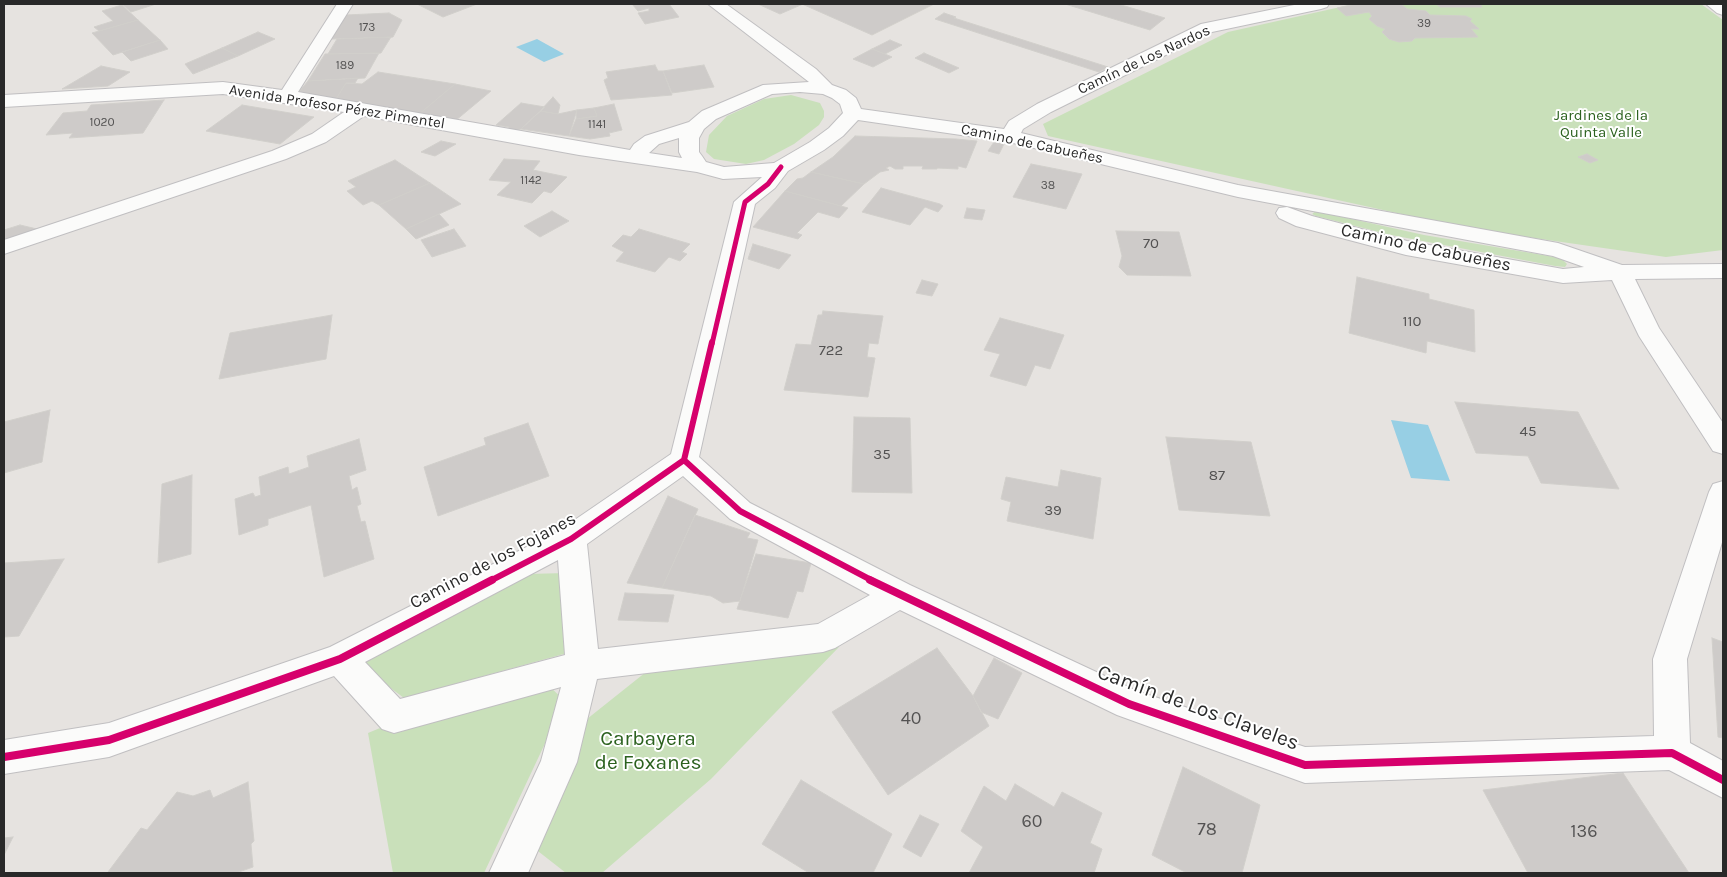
<!DOCTYPE html>
<meta charset="utf-8">
<style>
body{margin:0}
#map{position:relative;width:1727px;height:877px;overflow:hidden;background:#e6e3e0;font-family:Karla,sans-serif}
canvas{display:block}
.frame{position:absolute;inset:0;border:5px solid #292929;pointer-events:none}
</style>
<div id="map">
<canvas width="1727" height="877"></canvas>
<div class="frame"></div>
</div>
<script>
const ctx = document.querySelector('canvas').getContext('2d');
ctx.lineJoin = 'round';
function fillPath(path, color) {
  ctx.fillStyle = color;
  ctx.fill(path, 'evenodd');
}
function shape(rows) {
  const path = new Path2D();
  for (const r of rows) {
    path.moveTo(r[0], r[1]);
    for (let i = 2; i < r.length; i += 2) path.lineTo(r[i], r[i + 1]);
  }
  return path;
}
function stroke(path, color, width, dash) {
  ctx.strokeStyle = color;
  ctx.lineWidth = width;
  ctx.lineCap = dash ? 'butt' : 'round';
  ctx.setLineDash(dash || []);
  ctx.stroke(path);
}
function drawText(font, color, halo, rows, align = 'center') {
  ctx.font = font + ' Karla,sans-serif';
  ctx.lineWidth = 4;
  ctx.setLineDash([]);
  ctx.textBaseline = 'middle';
  ctx.strokeStyle = halo;
  ctx.fillStyle = color;
  for (const [text, x, y, turn = 0] of rows) {
    ctx.save();
    ctx.translate(x, y);
    ctx.rotate((+turn || 0) * Math.PI / 180);
    ctx.textAlign = isNaN(turn) ? turn : align;
    if (halo) ctx.strokeText(text, 0, 0);
    ctx.fillText(text, 0, 0);
    ctx.restore();
  }
}
fillPath(shape([
 [1354,4,1701,4,1723,20,1723,250,1666,257,1506,234,1401,214,1048,136,1043,124,1228,32],
 [791,95,820,103,824,111,824,117,819,125,794,144,764,160,746,164,714,159,706,152,709,135,727,116,764,99],
 [1316,211,1424,235,1555,257,1563,260,1567,264,1565,267,1555,266,1391,235,1316,216,1312,214],
 [567,573,571,652,404,698,357,663,527,574],
 [839,647,711,779,602,873,566,873,534,848,587,719,646,672],
 [549,686,565,701,484,873,393,873,368,733,397,721]
]), '#c9e0ba');
fillPath(shape([
 [537,39,564,54,544,62,516,47],
 [1391,420,1428,425,1450,481,1411,478]
]), '#97cfe4');
const building = shape([
 [122,4,156,4,131,12,122,4],
 [417,4,477,4,443,17,417,4],
 [632,4,669,4,679,17,645,24,638,13,649,11,649,8,638,11,632,4],
 [758,4,803,4,780,14,758,4],
 [802,4,934,4,872,35,802,4],
 [1065,4,1118,4,1165,18,1150,30,1065,4],
 [1355,4,1401,4,1407,9,1426,11,1430,15,1466,16,1472,19,1470,21,1479,29,1471,29,1478,37,1415,38,1412,41,1399,42,1389,39,1382,32,1385,29,1377,26,1369,19,1372,16,1369,12,1346,16,1337,8,1355,4],
 [1436,4,1480,4,1482,7,1440,7,1436,4],
 [122,5,138,20,99,31,94,27,113,21,102,11,122,5],
 [389,13,402,20,393,37,331,39,346,15,389,13],
 [944,13,956,17,954,18,1108,67,1099,72,935,19,944,13],
 [138,20,160,40,113,55,92,33,138,20],
 [258,32,275,39,238,56,222,48,258,32],
 [391,37,381,53,328,54,337,39,391,37],
 [160,40,168,49,131,61,122,52,160,40],
 [890,40,902,45,885,54,872,49,890,40],
 [222,48,238,56,193,74,185,64,222,48],
 [872,49,885,54,892,57,873,67,853,59,872,49],
 [379,53,365,78,308,81,325,54,379,53],
 [924,53,959,68,949,73,915,58,924,53],
 [655,65,658,71,663,71,672,95,611,100,604,80,608,78,606,72,655,65],
 [704,65,714,87,672,93,663,71,704,65],
 [101,66,130,72,108,86,62,89,101,66],
 [378,72,455,84,418,115,336,99,346,83,362,84,378,72],
 [358,78,355,83,346,83,336,99,298,93,308,81,358,78],
 [455,84,491,91,455,121,418,115,455,84],
 [553,97,560,105,558,114,540,111,553,97],
 [164,100,143,133,69,138,73,133,46,135,63,113,87,111,91,105,164,100],
 [521,103,545,107,521,129,512,130,509,130,509,127,496,125,521,103],
 [614,104,622,130,609,133,610,136,590,139,569,136,576,119,597,116,594,108,614,104],
 [242,105,314,117,280,144,206,131,242,105],
 [594,108,597,116,576,119,577,110,594,108],
 [577,110,569,136,521,129,540,111,558,114,577,110],
 [855,136,956,139,977,141,966,168,958,166,958,169,937,168,937,169,922,169,923,166,903,166,903,169,895,169,890,166,886,168,889,170,880,172,864,184,811,172,833,157,855,136],
 [441,141,456,144,435,156,421,152,441,141],
 [994,142,1004,144,999,154,988,151,994,142],
 [1587,154,1598,160,1590,163,1578,157,1587,154],
 [504,159,540,161,533,170,567,177,551,193,544,191,532,203,497,195,511,182,489,180,504,159],
 [395,160,430,183,379,205,372,201,363,205,347,191,356,187,348,181,395,160],
 [1031,164,1082,174,1066,209,1013,197,1031,164],
 [811,172,864,184,841,206,785,191,797,179,803,178,811,172],
 [430,183,461,204,406,229,379,205,430,183],
 [881,188,940,204,943,206,938,212,925,207,910,225,862,212,881,188],
 [785,191,841,206,848,208,839,218,818,212,797,233,802,235,798,239,753,227,785,191],
 [967,208,985,210,982,220,964,218,967,208],
 [552,211,569,221,540,237,524,226,552,211],
 [439,214,449,225,416,239,406,229,439,214],
 [20,225,37,229,4,240,4,230,20,225],
 [454,229,466,246,432,257,421,240,454,229],
 [639,229,690,244,682,252,687,254,680,261,669,257,655,272,616,261,624,252,612,246,623,235,631,237,639,229],
 [1116,231,1179,232,1191,276,1127,275,1119,267,1122,256,1116,231],
 [753,244,791,255,779,269,748,259,753,244],
 [1357,277,1429,294,1429,299,1474,310,1475,352,1427,341,1426,353,1349,333,1357,277],
 [922,280,938,284,932,296,916,293,922,280],
 [823,311,883,316,878,344,869,343,867,357,875,358,868,397,784,390,796,344,811,345,818,315,822,315,823,311],
 [332,315,326,359,219,379,230,333,332,315],
 [1000,318,1064,335,1050,369,1035,365,1026,386,990,376,1000,354,984,350,1000,318],
 [1455,402,1578,412,1619,489,1541,483,1528,456,1476,453,1455,402],
 [50,410,42,462,4,473,4,422,50,410],
 [854,417,910,418,912,493,852,492,854,417],
 [528,423,549,476,438,516,424,467,486,445,484,438,528,423],
 [1166,437,1251,442,1270,516,1179,510,1166,437],
 [359,439,366,470,349,476,352,490,357,487,361,504,357,506,361,522,365,521,374,559,324,577,311,505,268,519,268,525,239,535,235,499,253,493,255,497,261,495,259,477,288,467,289,474,309,467,307,456,359,439],
 [1061,470,1101,478,1093,539,1007,521,1011,502,1001,499,1006,477,1058,487,1061,470],
 [192,475,191,554,158,563,162,484,192,475],
 [668,496,698,509,662,588,627,583,668,496],
 [695,515,750,533,747,538,758,540,740,601,723,603,711,596,662,588,695,515],
 [756,554,811,563,803,592,797,591,788,618,737,609,756,554],
 [64,559,19,636,4,637,4,563,64,559],
 [625,593,674,595,668,622,618,620,625,593],
 [1712,638,1723,642,1723,738,1718,737,1712,638],
 [937,648,973,696,989,726,888,795,832,712,937,648],
 [994,658,1022,673,998,719,981,712,973,696,994,658],
 [1183,767,1260,805,1242,873,1187,873,1152,855,1183,767],
 [1623,773,1689,873,1528,873,1483,790,1623,773],
 [801,780,892,834,873,873,809,873,762,844,801,780],
 [248,782,254,841,251,844,253,867,236,873,108,872,141,828,147,830,177,792,193,796,210,790,213,798,248,782],
 [1015,784,1054,807,1062,792,1102,813,1090,843,1102,849,1094,873,969,873,983,847,961,831,984,786,1006,801,1015,784],
 [920,815,939,824,921,857,903,847,920,815],
 [13,837,4,855,4,838,13,837]
]);
fillPath(building, '#cecbc9');
stroke(building, '#d1cfcb', 1);
const minor = shape([
 [337,4,353,4,298,92,630,150,634,144,645,136,689,122,702,111,763,85,809,82,708,4,726,4,816,69,832,85,846,90,856,98,861,109,1004,129,1009,121,1037,104,1201,24,1299,4,1329,4,1327,7,1321,9,1212,32,1051,112,1023,129,1021,133,1238,185,1558,243,1622,265,1723,264,1723,278,1635,279,1659,328,1723,423,1723,454,1713,451,1639,336,1612,280,1563,283,1406,255,1296,226,1279,218,1276,213,1279,208,1287,207,1312,216,1407,241,1563,269,1584,267,1553,256,1238,197,1009,142,858,120,843,136,824,150,788,171,775,188,755,204,699,457,750,503,910,585,1137,691,1305,747,1654,736,1653,659,1709,492,1713,484,1723,481,1723,539,1687,659,1690,743,1723,761,1723,798,1669,770,1305,783,1117,715,900,610,835,648,823,652,597,679,577,762,528,873,489,873,541,761,561,687,394,733,382,729,334,676,109,757,4,774,4,740,109,723,330,647,560,530,671,454,734,202,762,177,723,179,697,172,579,155,364,116,326,142,286,159,4,254,4,240,272,151,312,134,344,112,223,94,4,107,4,95,223,82,282,90,337,4],
 [800,92,823,94,832,98,840,104,843,113,829,128,810,142,774,163,724,167,706,162,702,156,699,152,699,138,704,129,716,119,772,94,800,92],
 [679,138,679,152,682,158,649,153,659,144,679,138],
 [683,476,730,519,870,595,818,624,598,649,587,544,683,476],
 [558,560,565,655,400,699,365,662,558,560],
 [1706,4,1723,4,1723,15,1717,13,1706,4]
]);
stroke(minor, '#c0bfc1', 2);
fillPath(minor, '#fbfbfa');
stroke(shape([
 [712,344,745,202,768,184,781,167]
]), '#d6006c', 5);
stroke(shape([
 [684,460,740,511,873,581],
 [490,581,571,539,684,460,712,342]
]), '#d6006c', 6);
stroke(shape([
 [870,580,1129,704,1305,765,1672,753,1723,780],
 [4,757,109,740,340,659,492,580]
]), '#d6006c', 8);
drawText('12px', '#535252', null, [
 ["39",1424,24],
 ["173",367,28],
 ["189",345,66],
 ["1020",102,123],
 ["1141",597,125],
 ["1142",531,181],
 ["38",1048,186]
]);
drawText('15px', '#292929', '#fff', [
 ["Camín de Los Nardos",1144,60,-25],
 ["Avenida Profesor Pérez Pimentel",337,107,9],
 ["Camino de Cabueñes",1032,144,12]
]);
drawText('15px', '#2b611e', '#fff', [
 ["Jardines de la",1601,116],
 ["Quinta Valle",1601,133]
]);
drawText('15px', '#535252', null, [
 ["70",1151,244],
 ["110",1412,322],
 ["722",831,351],
 ["45",1528,432],
 ["35",882,455],
 ["87",1217,476],
 ["39",1053,511]
]);
drawText('18px', '#292929', '#fff', [
 ["Camino de Cabueñes",1426,248,12],
 ["Camino de los Fojanes",493,561,-28]
]);
drawText('18px', '#535252', null, [
 ["40",911,719],
 ["60",1032,822],
 ["78",1207,830],
 ["136",1584,832]
]);
drawText('21px', '#292929', '#fff', [
 ["Camín de Los Claveles",1198,708,20]
]);
drawText('21px', '#2b611e', '#fff', [
 ["Carbayera",648,739],
 ["de Foxanes",648,763]
]);
</script>
